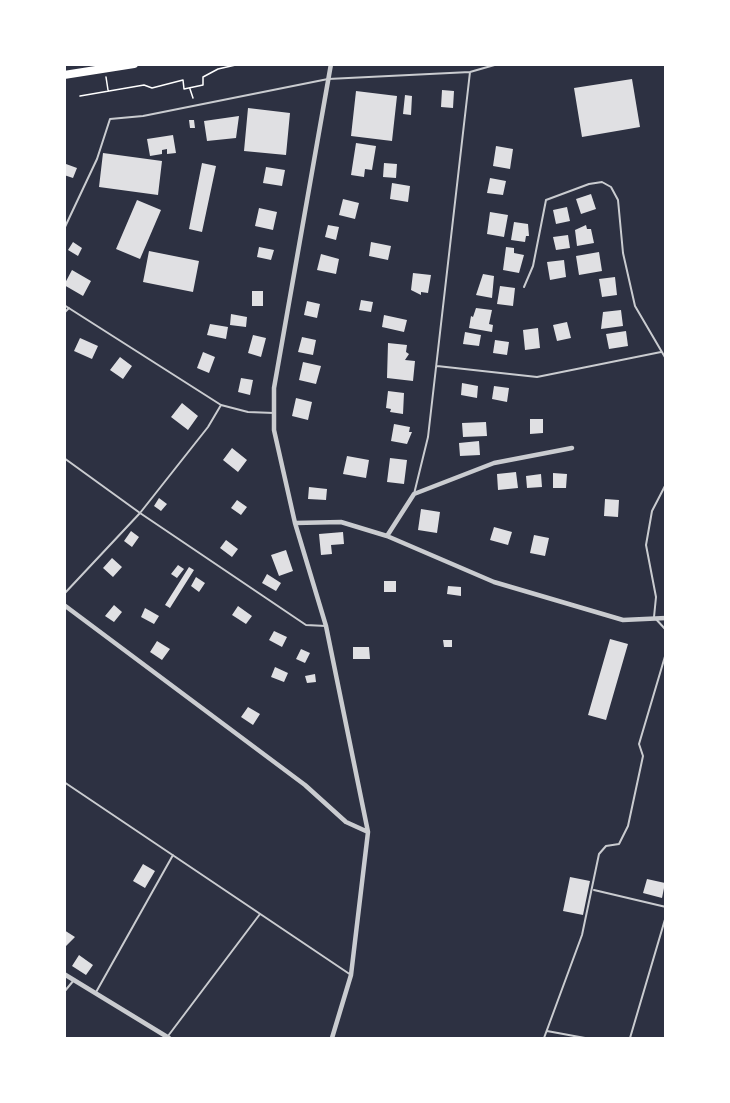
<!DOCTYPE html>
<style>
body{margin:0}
#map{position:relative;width:730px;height:1103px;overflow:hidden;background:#2d3142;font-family:"PT Sans",sans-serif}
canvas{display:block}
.frame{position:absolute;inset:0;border:66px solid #fff;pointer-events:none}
</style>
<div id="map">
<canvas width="730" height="1103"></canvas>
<div class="frame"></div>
</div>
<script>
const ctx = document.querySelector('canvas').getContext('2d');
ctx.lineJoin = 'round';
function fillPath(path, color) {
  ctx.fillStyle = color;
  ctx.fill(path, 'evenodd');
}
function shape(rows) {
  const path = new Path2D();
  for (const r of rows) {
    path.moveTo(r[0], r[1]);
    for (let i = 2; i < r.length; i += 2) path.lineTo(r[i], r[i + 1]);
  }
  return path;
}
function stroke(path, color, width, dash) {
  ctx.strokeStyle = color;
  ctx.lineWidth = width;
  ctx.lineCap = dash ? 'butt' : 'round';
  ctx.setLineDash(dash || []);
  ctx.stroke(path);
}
fillPath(shape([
 [632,79,640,127,582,137,574,88],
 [442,90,454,91,453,108,441,107],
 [356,91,397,96,392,141,351,136],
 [405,95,412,96,411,115,403,114],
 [248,108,290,113,286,155,244,151],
 [239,116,236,138,207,141,204,121],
 [189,120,194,120,195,128,190,128],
 [173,135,176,153,167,154,167,149,162,150,162,154,150,156,147,139],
 [356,143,376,146,372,170,365,169,364,177,351,175],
 [496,146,513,149,510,169,493,166],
 [103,153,162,161,158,195,99,187],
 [202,163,216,166,202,232,189,229],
 [384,163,397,164,396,178,383,177],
 [66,164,77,168,73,178,64,175],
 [266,167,285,170,282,186,263,183],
 [490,178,506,181,503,195,487,193],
 [392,183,410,186,408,202,390,199],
 [591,194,596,209,581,214,576,199],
 [343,199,359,203,355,219,339,215],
 [137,200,161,210,140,259,116,249],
 [567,207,570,221,556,224,553,210],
 [259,208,277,212,273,230,255,226],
 [490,212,508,215,504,237,487,234],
 [514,222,528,224,529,236,526,236,525,242,511,240],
 [328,225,339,227,336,240,325,237],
 [586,225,587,229,591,229,594,243,577,246,575,230],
 [568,235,570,248,556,250,553,237],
 [73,242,82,248,78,256,68,250],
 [371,242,391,246,388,260,369,256],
 [259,247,274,250,271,260,257,257],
 [506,247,514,248,514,253,524,255,519,273,503,270],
 [149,251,199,261,193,292,143,282],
 [599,252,602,271,579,275,576,256],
 [321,254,339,259,336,274,317,270],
 [564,260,566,277,550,280,547,262],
 [72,270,91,281,83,296,64,285],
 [413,273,431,275,428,293,421,292,421,295,411,290],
 [483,274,494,276,492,298,476,295],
 [615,277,617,295,602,297,599,279],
 [500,286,515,288,513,306,497,304],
 [252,291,263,291,263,306,252,306],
 [361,300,373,302,371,312,359,310],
 [307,301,320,304,317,318,304,315],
 [476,308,492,310,489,324,493,325,492,332,469,328,471,316,473,317],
 [621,310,623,326,601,329,603,312],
 [231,314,247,317,246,327,230,325],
 [384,315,407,320,404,332,382,327],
 [567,322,571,338,557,341,553,325],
 [210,324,228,327,226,339,207,335],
 [538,328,540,348,525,350,523,330],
 [626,331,628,346,609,349,606,334],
 [465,332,481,335,479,346,463,344],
 [253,335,266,338,261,357,248,353],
 [302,337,316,340,313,355,298,352],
 [80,338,98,346,92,359,74,351],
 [495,340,509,342,507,355,493,353],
 [388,343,407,345,406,352,409,354,405,360,415,361,413,381,387,378],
 [203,352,215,357,209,373,197,368],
 [120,357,132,366,123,379,110,370],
 [303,362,321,366,316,384,299,380],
 [241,378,253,380,250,395,238,392],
 [462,383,478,386,477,398,461,395],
 [494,386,509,388,507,402,492,399],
 [388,391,404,393,403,414,390,412,391,409,386,408],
 [296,398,312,402,308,420,292,416],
 [182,403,198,416,188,430,171,417],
 [530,419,543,419,543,433,530,434],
 [486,422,487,436,463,437,462,423],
 [394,424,410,427,409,432,412,432,407,444,391,441],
 [479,441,480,455,460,456,459,443],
 [232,448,247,460,238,472,223,460],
 [347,456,369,460,366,478,343,474],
 [390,458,407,460,404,484,387,482],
 [516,472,518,488,498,490,497,474],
 [553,473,567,474,566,488,553,488],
 [541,474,542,487,527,488,526,476],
 [309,487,327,489,326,500,308,499],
 [159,498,167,504,161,511,154,506],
 [605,499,619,500,618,517,604,516],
 [237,500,247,507,241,515,231,508],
 [421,509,440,512,437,533,418,530],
 [494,527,512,532,508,545,490,540],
 [131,531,139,537,132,547,124,541],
 [343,532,344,544,331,545,332,554,321,555,319,534],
 [534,535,549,538,545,556,530,553],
 [226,540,238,549,232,557,220,548],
 [286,550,293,571,279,576,271,555],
 [112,558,122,567,113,577,103,568],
 [178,565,184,569,177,578,171,574],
 [189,567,194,570,170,608,165,605],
 [267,574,281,583,276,591,262,583],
 [196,577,205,583,199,592,191,586],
 [384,581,396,581,396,592,384,592],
 [448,586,461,587,461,596,447,594],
 [114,605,122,612,114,622,105,616],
 [238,606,252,616,246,624,232,615],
 [145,608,159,616,154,624,141,617],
 [274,631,287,637,282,647,269,640],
 [610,639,628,644,606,720,588,715],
 [443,640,452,640,452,647,444,647],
 [157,641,170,649,162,660,150,652],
 [353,647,369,647,370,659,353,659],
 [301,649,310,653,305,663,296,659],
 [275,667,288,673,284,682,271,677],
 [315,674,316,682,307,683,305,676],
 [248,707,260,714,253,725,241,717],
 [143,864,155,871,145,888,133,881],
 [570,877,590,881,583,915,563,911],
 [647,879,665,883,662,898,643,893],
 [64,930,75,937,64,948],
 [79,955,93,965,86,975,72,966]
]), '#e0e0e3');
stroke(shape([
 [106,77,108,90],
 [190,89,193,98],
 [80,96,144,85,152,88,183,80,184,89,203,85,203,77,218,69,240,64]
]), '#fff', 1.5);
stroke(shape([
 [64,229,97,159,110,119,143,116,328,79,470,72,498,64],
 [524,287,533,266,546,200,589,184,602,182,611,187,618,200,623,253,635,306,666,359],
 [64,305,221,405,248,412,274,413],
 [64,313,69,308],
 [437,366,537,377,661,352],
 [64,458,140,513,306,625,326,626],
 [666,484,652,511,646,545,656,597,654,617,666,630],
 [414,494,428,437,470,72],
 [64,594,140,513,208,427,221,405],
 [64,782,351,975],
 [594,890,666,907],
 [64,992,74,980],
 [95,994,173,855],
 [547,1031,585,1038],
 [168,1036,260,914],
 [544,1038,582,935,599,854,606,846,619,844,628,826,643,756,639,744,666,653],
 [630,1038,666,916]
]), '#caccd0', 2);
stroke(shape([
 [331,64,274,388,274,430,295,523,326,626,368,832,351,975,332,1038],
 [295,523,341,522,387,536,494,582,623,620,666,618],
 [387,536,414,494,494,463,572,448],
 [64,605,305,785,346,822,368,832],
 [64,974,169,1038]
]), '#caccd0', 4.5);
stroke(shape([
 [64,75,134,64]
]), '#fff', 8);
</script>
